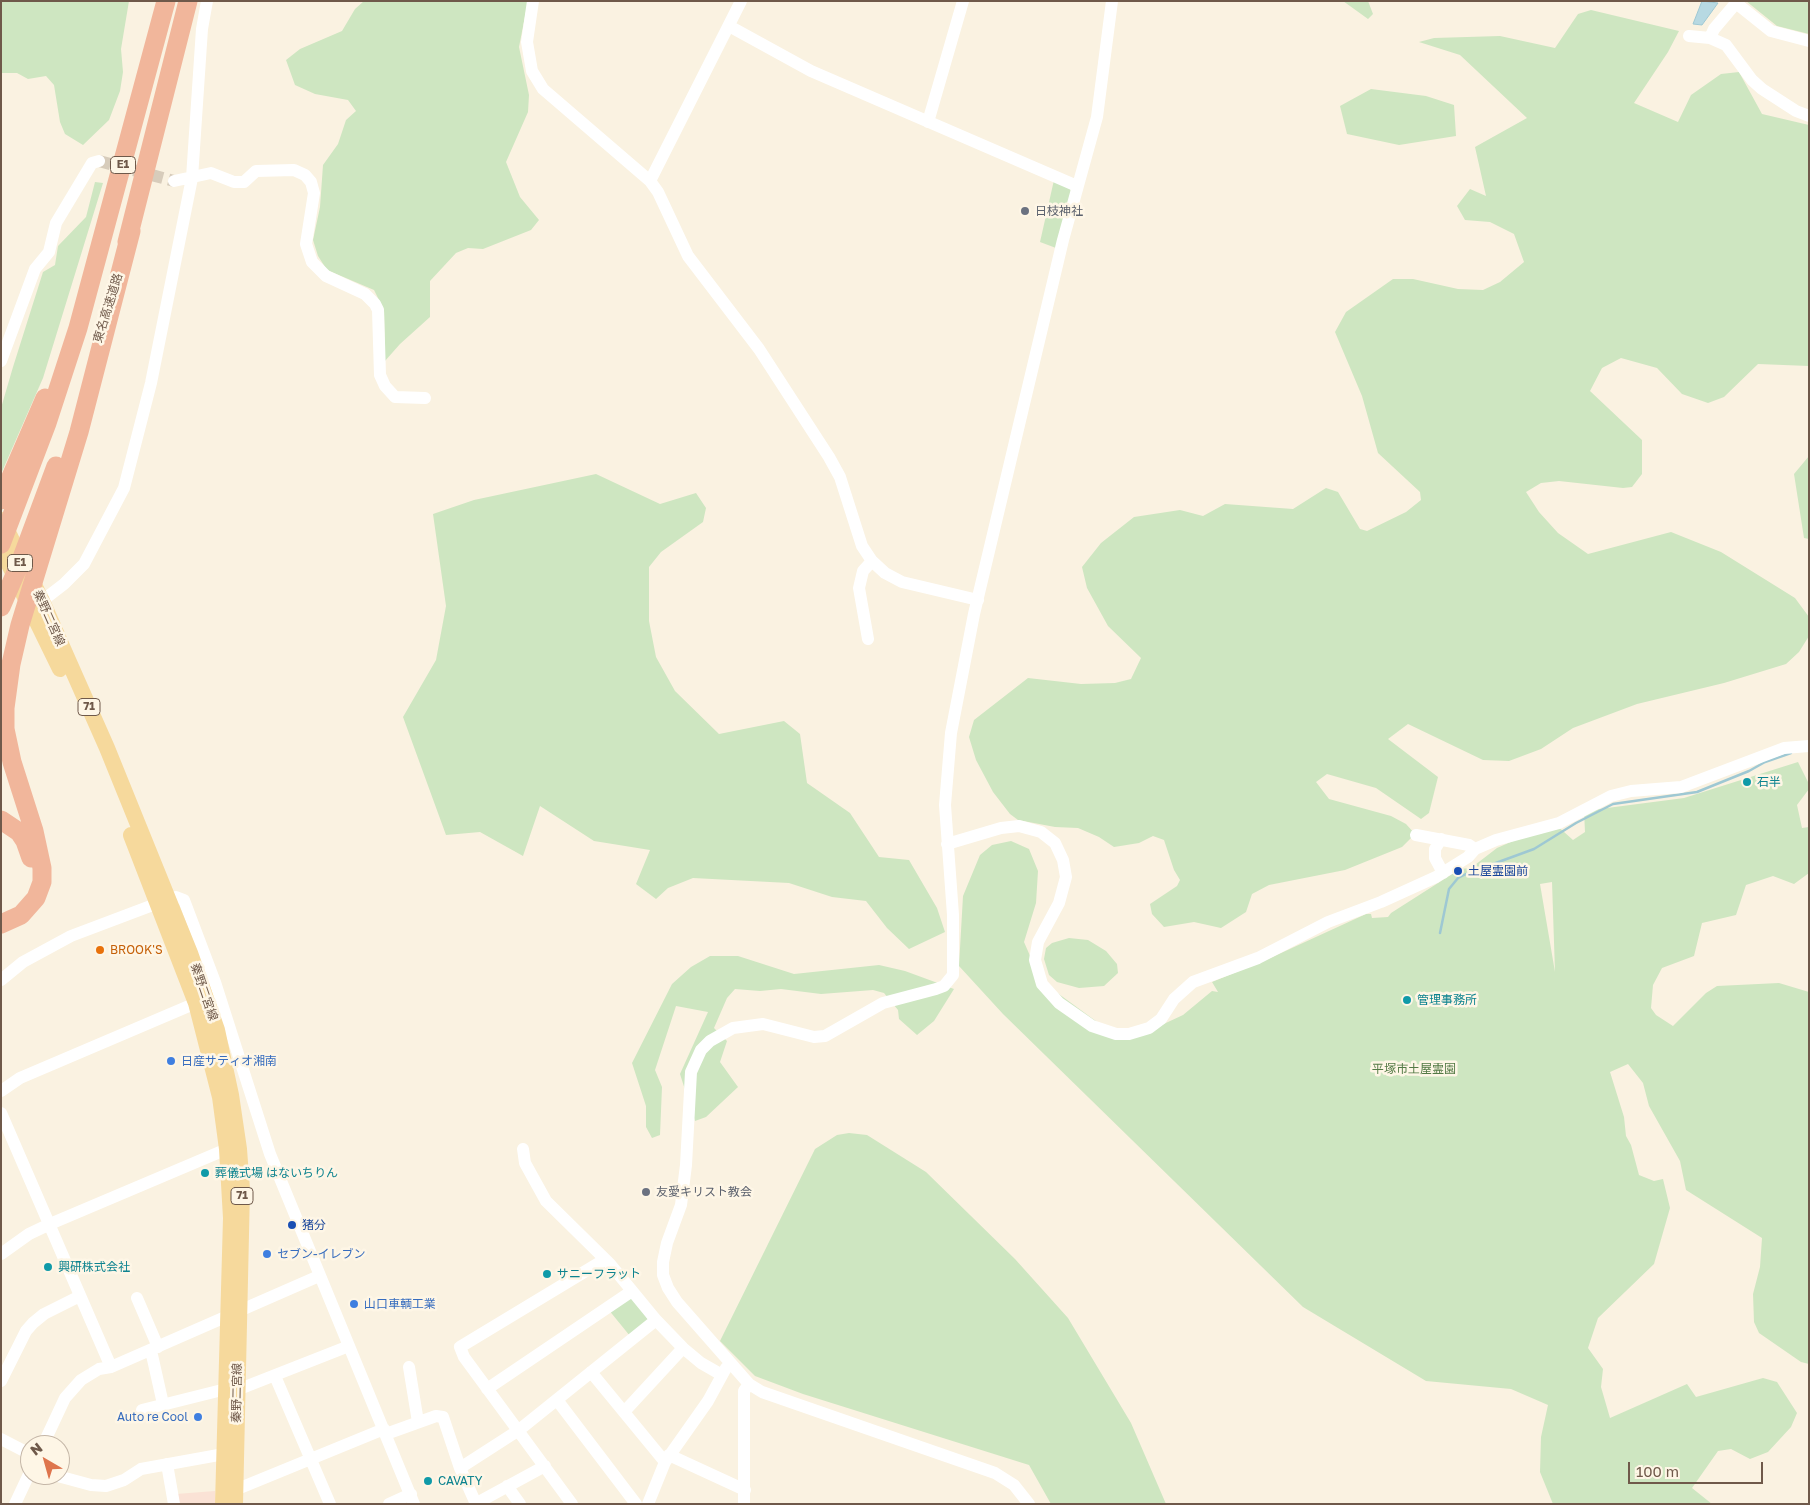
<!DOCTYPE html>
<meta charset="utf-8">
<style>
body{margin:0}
#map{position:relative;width:1810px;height:1505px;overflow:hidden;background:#faf2e1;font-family:"Golos Text",sans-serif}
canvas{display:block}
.frame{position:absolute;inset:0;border:2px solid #6f594a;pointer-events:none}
.north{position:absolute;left:20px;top:1435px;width:50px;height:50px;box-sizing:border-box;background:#fef6e6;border:1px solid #c5b7a8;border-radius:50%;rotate:322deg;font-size:14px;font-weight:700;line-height:20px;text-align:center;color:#6f594a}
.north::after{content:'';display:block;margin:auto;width:18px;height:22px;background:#de754d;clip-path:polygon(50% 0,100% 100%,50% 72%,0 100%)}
.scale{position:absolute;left:1628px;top:1462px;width:135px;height:22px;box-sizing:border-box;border:2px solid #6f594a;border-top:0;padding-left:6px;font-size:15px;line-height:18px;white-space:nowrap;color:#6f594a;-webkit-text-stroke:4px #fef6e6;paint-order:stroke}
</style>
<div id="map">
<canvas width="1810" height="1505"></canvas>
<div class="frame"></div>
<div class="north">N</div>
<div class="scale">100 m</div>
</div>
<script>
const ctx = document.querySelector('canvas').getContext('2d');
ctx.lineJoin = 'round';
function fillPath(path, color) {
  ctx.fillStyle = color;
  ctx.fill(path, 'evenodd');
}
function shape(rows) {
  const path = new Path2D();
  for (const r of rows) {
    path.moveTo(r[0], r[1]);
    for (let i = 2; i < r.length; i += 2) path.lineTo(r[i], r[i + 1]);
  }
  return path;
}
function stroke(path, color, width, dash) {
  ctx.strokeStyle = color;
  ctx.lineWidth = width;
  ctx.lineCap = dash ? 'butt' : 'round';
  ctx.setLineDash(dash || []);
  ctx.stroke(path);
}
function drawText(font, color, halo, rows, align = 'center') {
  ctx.font = font + ' "Golos Text","Noto Sans JP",sans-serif';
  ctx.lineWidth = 5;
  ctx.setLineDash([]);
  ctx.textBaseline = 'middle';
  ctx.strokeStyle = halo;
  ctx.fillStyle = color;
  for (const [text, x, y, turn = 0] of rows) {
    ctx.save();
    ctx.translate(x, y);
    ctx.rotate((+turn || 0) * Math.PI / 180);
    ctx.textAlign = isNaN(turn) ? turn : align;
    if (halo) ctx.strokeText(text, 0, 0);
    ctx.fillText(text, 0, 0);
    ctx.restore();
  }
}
fillPath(shape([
 [215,1491,215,1504,178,1504,176,1494]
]), '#fae2d5');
fillPath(shape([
 [1,1,129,1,121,49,123,72,120,91,109,120,83,145,65,134,60,122,54,85,46,76,28,79,17,73,1,73],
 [364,1,528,1,519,47,529,95,528,112,506,162,520,197,539,220,531,230,483,249,468,248,456,253,430,281,430,317,400,344,385,361,384,310,374,290,327,270,318,256,313,240,320,207,323,165,338,144,346,120,356,111,348,100,315,94,295,85,286,60,300,49,342,31,355,9],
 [1343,1,1368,1,1373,14,1368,19],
 [1746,1,1809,1,1809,34,1777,26],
 [1591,10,1679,31,1668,52,1634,103,1678,122,1691,95,1721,74,1739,72,1762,114,1809,125,1809,366,1758,364,1724,397,1708,403,1682,394,1657,368,1621,358,1602,368,1590,391,1642,440,1642,474,1632,487,1623,488,1559,481,1541,483,1526,492,1539,512,1558,533,1588,554,1671,532,1721,552,1795,598,1809,617,1809,636,1799,652,1786,664,1724,683,1637,704,1573,728,1541,749,1509,761,1483,760,1408,724,1388,739,1438,777,1429,813,1421,819,1376,788,1327,774,1316,782,1329,799,1391,816,1406,824,1415,834,1402,847,1345,870,1269,885,1252,894,1246,912,1221,928,1194,922,1164,927,1152,914,1150,904,1177,886,1180,880,1174,870,1164,840,1153,836,1139,843,1114,847,1099,837,1078,828,1055,827,1018,820,1010,814,993,792,976,760,969,737,974,720,1028,678,1081,684,1115,683,1131,679,1141,658,1108,626,1087,588,1082,567,1101,543,1134,517,1180,510,1203,516,1225,504,1293,509,1326,488,1338,492,1360,529,1367,531,1406,512,1421,500,1420,492,1378,453,1362,396,1335,332,1346,312,1393,279,1413,279,1458,289,1483,290,1500,282,1524,262,1514,234,1490,222,1465,220,1457,206,1470,189,1486,196,1475,147,1527,118,1460,55,1419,42,1434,38,1500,36,1555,48,1578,14],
 [1371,89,1426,96,1454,105,1456,136,1399,145,1347,134,1340,106],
 [1054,180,1067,184,1071,191,1056,248,1040,242],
 [95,182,103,183,43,378,1,474,1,408,13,367,43,272,55,265,58,246,86,217],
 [1809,456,1809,539,1804,538,1794,474],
 [596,474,660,504,696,493,706,508,703,522,661,552,649,567,649,621,656,657,675,691,719,734,784,721,800,734,807,783,850,813,879,857,909,860,937,908,945,932,909,949,887,928,866,901,832,897,789,883,693,878,668,888,656,899,636,884,650,850,594,841,540,806,523,856,480,832,446,835,403,717,436,660,446,606,433,514,474,500],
 [1798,762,1809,784,1809,789,1797,805,1802,828,1809,827,1809,873,1794,884,1773,876,1746,885,1736,915,1702,923,1694,956,1662,968,1653,985,1651,1008,1656,1015,1673,1026,1706,993,1717,986,1779,983,1809,992,1809,1364,1801,1362,1759,1333,1754,1322,1753,1294,1760,1267,1762,1238,1686,1190,1680,1161,1649,1106,1643,1083,1628,1064,1610,1072,1624,1117,1626,1136,1631,1145,1639,1175,1654,1181,1663,1179,1670,1208,1654,1264,1598,1318,1588,1348,1603,1369,1601,1387,1610,1418,1687,1384,1696,1397,1763,1378,1777,1382,1797,1413,1791,1427,1768,1452,1750,1459,1731,1449,1718,1451,1692,1488,1712,1504,1553,1504,1540,1472,1541,1437,1548,1405,1511,1389,1426,1381,1303,1307,1003,1014,959,966,963,896,980,855,992,845,1011,841,1029,849,1038,871,1036,903,1024,942,1041,981,1115,1035,1153,1029,1183,1015,1212,991,1218,992,1212,982,1268,959,1366,914,1371,914,1372,918,1388,917,1391,913,1460,869,1471,868,1497,848,1554,823,1573,840,1585,832,1584,811,1684,798],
 [1552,882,1555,972,1540,884],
 [1069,938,1088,940,1106,951,1117,964,1118,973,1104,986,1079,988,1057,982,1049,975,1044,959,1046,948,1052,943],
 [710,956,738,956,794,974,879,965,905,971,954,989,934,1021,917,1035,899,1019,898,1010,884,993,873,990,821,994,781,989,760,991,735,989,727,998,714,1028,727,1041,720,1062,738,1087,706,1117,695,1121,680,1074,708,1012,676,1006,655,1070,662,1087,660,1135,652,1138,646,1127,646,1106,632,1063,672,984,691,967],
 [849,1133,867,1135,926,1172,1015,1259,1068,1318,1131,1423,1166,1504,1051,1504,1029,1465,803,1394,755,1376,720,1341,815,1149,837,1135],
 [633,1297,649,1321,630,1336,608,1309]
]), '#cee6c1');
const water = shape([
 [1702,1,1718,3,1702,25,1693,24,1702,1]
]);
fillPath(water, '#b7d9e2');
stroke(water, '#9ec8d3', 1);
stroke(shape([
 [1440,933,1449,889,1458,878,1466,874,1477,875,1493,864,1534,849,1576,823,1613,804,1697,792,1749,771,1765,762,1791,753]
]), '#9ec8d3', 2.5);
stroke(shape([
 [99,161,174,181]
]), '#d7ccbb', 12, [12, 6]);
stroke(shape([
 [533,1,527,42,532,71,543,89,650,181,658,192,688,256,759,349,829,457,840,477,862,546,872,561,885,573,902,582,978,600],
 [729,26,811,71,1077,186],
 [1689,36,1710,38,1726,45,1752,80,1762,89,1796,111,1809,116],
 [1710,38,1714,29,1736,3,1771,31,1809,41],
 [928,122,963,1],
 [174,181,211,173,234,182,244,182,256,171,294,170,305,175,311,182,314,193,306,244,312,262,326,276,365,294,375,304,378,310,380,375,385,386,395,397,425,398],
 [650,181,741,1],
 [1,361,35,269,49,252,56,223,92,163,99,161],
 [42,601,64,584,84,564,124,488,151,383,192,178,202,29,207,1],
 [868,639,859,588,863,571,872,561],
 [1416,835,1469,845,1475,849],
 [1441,839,1435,849,1435,858,1443,873],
 [947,844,1001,828,1019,826,1041,832,1055,843,1063,860,1066,877,1059,903,1038,942,1035,960,1042,984,1059,1003,1092,1026,1116,1034,1129,1034,1149,1028,1161,1019,1174,999,1193,982,1258,958,1328,922,1381,902,1436,877,1468,857,1475,849,1496,840,1559,823,1611,796,1631,791,1681,787,1784,748,1809,746],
 [1,980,23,962,71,936,169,899,176,897,184,900,215,982,270,1154,414,1504],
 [1,1091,20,1078,196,1003],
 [1,1113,111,1367],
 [523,1149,525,1163,546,1201,610,1264,656,1320,683,1348,701,1363,722,1375],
 [1,1254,29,1234,50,1224,227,1149],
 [137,1298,158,1347],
 [152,1355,163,1404],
 [409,1367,418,1422],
 [591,1372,665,1462],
 [275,1376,330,1504],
 [1,1381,26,1331,33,1323,44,1314,80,1296],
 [487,1389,632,1291],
 [237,1390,349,1346],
 [557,1400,636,1504],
 [142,1410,226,1389],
 [624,1412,683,1348],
 [386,1434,436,1416,443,1417,460,1468,476,1504],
 [1,1439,30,1454],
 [43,1445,65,1398,81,1380,99,1369,111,1367,319,1276],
 [669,1455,745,1490],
 [167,1464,174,1504],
 [460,1468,519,1430,656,1320],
 [54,1475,91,1485,106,1486,124,1480,141,1469,224,1454],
 [507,1486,520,1504],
 [235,1490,384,1429],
 [15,1504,30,1472],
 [389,1504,411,1494],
 [475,1504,545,1466],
 [572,1504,464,1357,460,1347,604,1260],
 [648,1504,665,1462,708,1401,726,1368],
 [744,1504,744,1391,749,1384],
 [1029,1504,1014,1485,995,1473,762,1392,749,1384,677,1302,668,1288,663,1275,663,1262,667,1243,681,1205,686,1165,691,1072,701,1050,710,1041,733,1028,763,1024,814,1037,825,1036,883,1003,936,989,944,986,953,975,953,915,945,805,951,733,974,614,1063,240,1097,117,1112,1]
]), '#fff', 12);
stroke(shape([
 [2,520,42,601,107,748,190,953,217,1030,231,1095,239,1149,242,1189,235,1504],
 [1,548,60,669],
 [131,835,196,1003,220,1097,227,1149,231,1218,223,1504]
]), '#f6d99c', 16);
stroke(shape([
 [127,242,188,1],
 [1,500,45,398],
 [1,544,47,423,78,328,166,1],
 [1,607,20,563,56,466],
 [1,820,19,832,25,841,31,858],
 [1,924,21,915,36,898,42,882,42,868,34,831,12,762,5,729,5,708,11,664,20,625,79,432,131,231]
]), '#f1b69b', 19);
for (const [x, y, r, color] of [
 [1025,211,5,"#6b7280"],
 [1747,782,5,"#0f9aa8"],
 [1458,871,5,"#1a4fb4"],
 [100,950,5,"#e8710a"],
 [1407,1000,5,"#0f9aa8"],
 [171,1061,5,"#3f7fe0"],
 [205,1173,5,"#0f9aa8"],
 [646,1192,5,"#6b7280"],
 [292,1225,5,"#1a4fb4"],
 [267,1254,5,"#3f7fe0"],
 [48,1267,5,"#0f9aa8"],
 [547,1274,5,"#0f9aa8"],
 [354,1304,5,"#3f7fe0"],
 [198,1417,5,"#3f7fe0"],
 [428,1481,5,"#0f9aa8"]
]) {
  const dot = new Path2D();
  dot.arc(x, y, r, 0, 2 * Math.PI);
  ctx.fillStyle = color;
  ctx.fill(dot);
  stroke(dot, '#fef6e6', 2);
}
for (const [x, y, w] of [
 [123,165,25],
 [20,563,25],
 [89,707,22],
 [242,1196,22]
]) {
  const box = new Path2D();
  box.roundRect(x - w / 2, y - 8.5, w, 17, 4);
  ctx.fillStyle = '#fef6e6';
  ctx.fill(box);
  stroke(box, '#6f594a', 1);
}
drawText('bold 11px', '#6f594a', null, [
 ["E1",123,165],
 ["E1",20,563],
 ["71",89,707],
 ["71",242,1196]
]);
drawText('12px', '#5b616d', '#fef6e6', [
 ["日枝神社",1035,211],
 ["友愛キリスト教会",656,1192]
], 'left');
drawText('12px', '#6f594a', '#fef6e6', [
 ["東名高速道路",108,308,-73],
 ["秦野二宮線",49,618,66],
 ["秦野二宮線",204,992,71],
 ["秦野二宮線",237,1393,-89]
]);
drawText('12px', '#0d838f', '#fef6e6', [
 ["石半",1757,782],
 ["管理事務所",1417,1000],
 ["葬儀式場 はないちりん",215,1173],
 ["興研株式会社",58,1267],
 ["サニーフラット",557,1274],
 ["CAVATY",438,1481]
], 'left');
drawText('12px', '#164399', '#fef6e6', [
 ["土屋霊園前",1468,871],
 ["猪分",302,1225]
], 'left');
drawText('12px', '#c56008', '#fef6e6', [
 ["BROOK'S",110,950]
], 'left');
drawText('12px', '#366cbe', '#fef6e6', [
 ["日産サティオ湘南",181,1061],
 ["セブン-イレブン",277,1254],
 ["山口車輌工業",364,1304],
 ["Auto re Cool",188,1417,"right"]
], 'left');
drawText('12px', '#537a45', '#fef6e6', [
 ["平塚市土屋霊園",1414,1069]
]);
</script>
